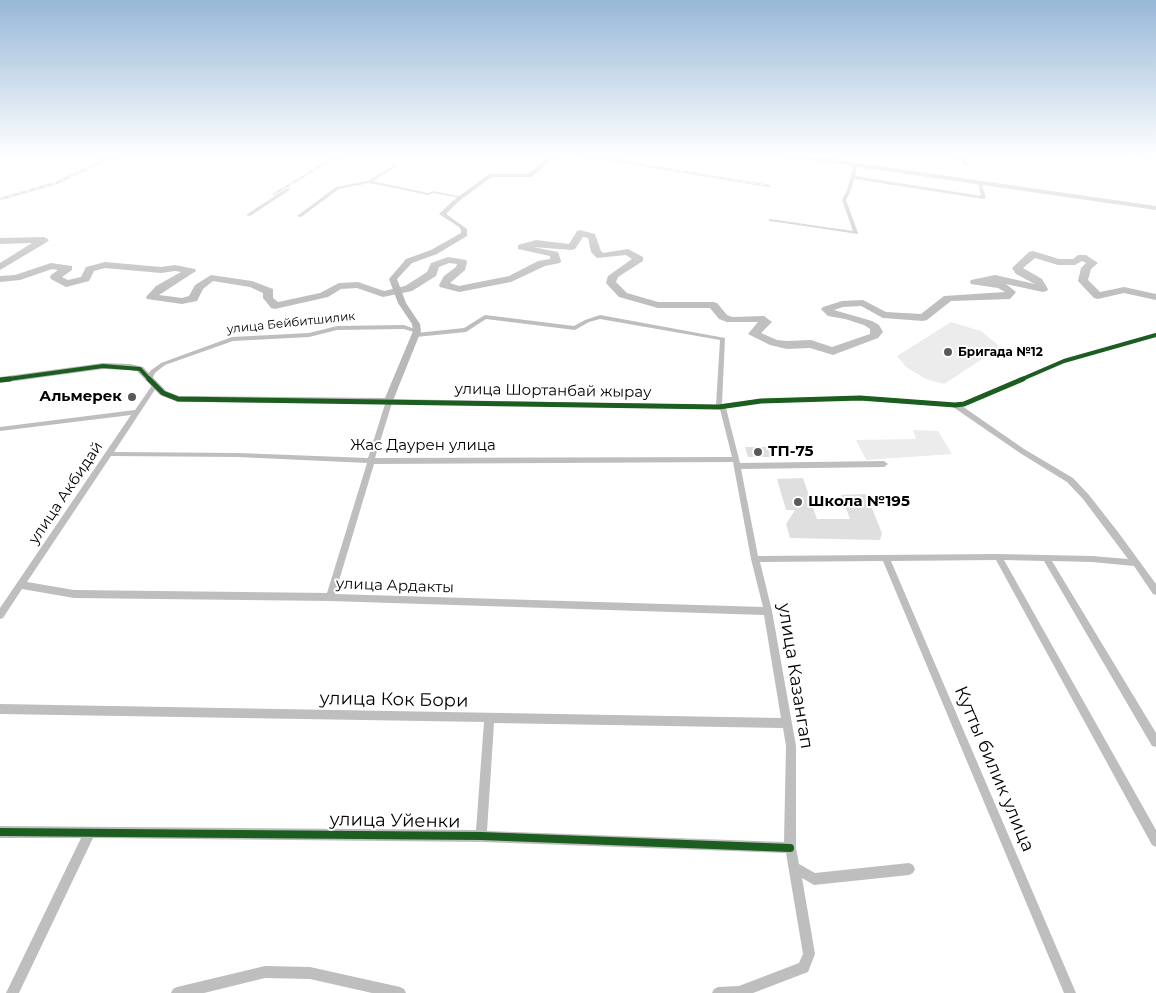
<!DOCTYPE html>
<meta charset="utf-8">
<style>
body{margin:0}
canvas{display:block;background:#fff}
</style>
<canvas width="1156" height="993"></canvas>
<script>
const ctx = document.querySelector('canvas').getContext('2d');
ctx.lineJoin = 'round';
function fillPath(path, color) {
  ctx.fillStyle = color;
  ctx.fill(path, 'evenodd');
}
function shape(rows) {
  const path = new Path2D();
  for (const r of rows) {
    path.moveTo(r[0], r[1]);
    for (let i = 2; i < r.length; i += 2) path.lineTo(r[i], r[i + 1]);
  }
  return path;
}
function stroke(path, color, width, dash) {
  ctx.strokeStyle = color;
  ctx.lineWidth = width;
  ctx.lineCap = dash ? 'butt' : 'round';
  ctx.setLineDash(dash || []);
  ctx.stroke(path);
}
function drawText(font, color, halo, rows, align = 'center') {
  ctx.font = font + ' Montserrat,sans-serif';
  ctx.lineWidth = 4;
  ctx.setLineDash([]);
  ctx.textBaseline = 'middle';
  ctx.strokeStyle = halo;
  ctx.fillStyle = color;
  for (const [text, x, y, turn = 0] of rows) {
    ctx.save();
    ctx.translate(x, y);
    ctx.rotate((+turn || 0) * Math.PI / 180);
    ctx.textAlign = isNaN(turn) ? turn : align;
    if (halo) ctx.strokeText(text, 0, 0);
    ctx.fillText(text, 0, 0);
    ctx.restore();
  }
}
fillPath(shape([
 [951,322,981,331,997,344,999,348,944,384,926,379,906,367,897,356],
 [913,430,938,431,952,454,866,460,856,440,916,439]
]), '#ececec');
fillPath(shape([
 [580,230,595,234,601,251,603,253,628,249,643,257,643,261,618,277,616,282,627,293,658,302,713,302,717,303,727,315,732,317,764,316,772,322,761,333,777,340,787,341,811,340,832,347,870,334,870,329,864,325,845,319,828,316,821,309,823,307,842,301,863,300,886,312,921,314,944,296,1005,292,998,288,971,284,970,282,971,280,995,275,1035,284,1016,274,1012,268,1029,252,1033,251,1059,259,1073,259,1078,255,1086,255,1098,263,1091,269,1088,280,1100,292,1124,287,1156,294,1156,300,1124,293,1098,299,1094,298,1078,281,1081,268,1086,263,1082,261,1075,265,1058,265,1035,258,1023,268,1042,279,1048,289,1047,291,1043,292,1006,284,1016,292,1010,299,951,301,927,320,923,321,883,318,861,306,843,307,834,310,872,321,879,325,883,332,878,338,833,355,810,348,787,349,770,345,748,334,758,322,727,322,719,319,710,308,658,308,619,297,606,283,608,276,632,259,626,255,597,258,591,252,588,238,583,237,575,249,572,250,533,247,558,252,561,261,560,263,545,266,511,282,459,292,440,287,439,285,444,276,456,267,457,264,449,263,439,267,436,276,412,291,383,297,357,288,341,289,328,297,275,309,271,308,263,298,263,293,250,287,213,281,203,289,197,301,182,304,147,299,146,297,156,286,181,272,175,271,161,273,105,268,94,271,89,281,66,287,51,279,50,277,51,275,58,270,52,269,20,280,0,282,0,276,15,275,51,263,72,266,72,270,62,277,68,280,81,277,86,267,105,262,161,267,175,265,195,269,196,271,159,295,182,298,189,296,195,285,211,275,252,281,273,289,273,298,278,302,320,293,339,283,358,282,384,291,405,286,427,272,431,263,448,257,466,260,467,262,465,270,450,283,459,286,509,276,538,261,550,259,550,256,518,249,518,245,536,240,569,244,577,231,580,230],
 [44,237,49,240,47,242,0,270,0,263,32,243,0,244,0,238,44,237]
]), '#bfbfbf');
fillPath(shape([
 [745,447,768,447,771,457,748,457],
 [803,478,817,519,850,519,841,495,866,494,882,533,880,540,790,538,786,524,795,510,786,510,777,479]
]), '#dfdfdf');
fillPath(shape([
 [957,155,961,155,968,165,967,166,965,166,957,155],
 [856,163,858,164,855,176,981,196,978,182,981,181,986,198,984,199,854,179,851,190,846,200,858,233,858,234,770,221,768,220,770,219,853,231,842,200,847,190,854,164,856,163],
 [394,165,395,165,395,167,373,181,428,193,433,191,463,197,461,198,433,193,428,195,369,183,339,189,301,217,297,216,336,187,368,181,394,165],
 [287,188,291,189,250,216,246,215,287,188],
 [485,315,574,326,585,320,600,315,725,338,722,404,723,404,761,399,860,396,955,403,963,402,1062,360,1156,333,1156,337,1066,362,966,405,962,406,1024,449,1073,478,1089,495,1118,532,1156,584,1156,595,1153,594,1134,566,1092,562,1052,561,1156,733,1156,747,1152,746,1044,561,1004,560,1156,830,1156,847,1152,845,996,560,891,561,1076,993,1064,993,883,561,760,562,772,611,796,746,796,848,799,864,815,873,909,863,913,865,915,869,913,873,909,875,814,885,802,878,815,954,808,972,753,993,712,993,714,989,718,987,739,986,799,963,803,954,786,853,481,842,93,838,19,993,6,993,81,838,0,838,0,826,476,830,484,722,0,714,0,704,781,718,764,615,330,601,74,598,22,589,3,618,0,619,0,608,131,415,0,431,0,427,135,410,153,384,155,383,158,385,114,452,238,453,368,458,386,401,389,399,716,405,720,340,600,319,589,322,575,330,486,319,466,332,416,337,413,335,416,333,464,328,485,315],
 [860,400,953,407,1020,453,1067,482,1083,499,1128,559,1092,556,998,554,758,556,741,469,884,467,888,464,884,461,740,463,726,408,761,403,860,400],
 [392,403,720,409,732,457,375,458,392,403],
 [111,456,238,457,367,463,327,593,74,590,27,582,111,456],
 [733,462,751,559,763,607,335,594,374,464,733,462],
 [494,723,783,728,786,746,784,842,487,831,494,723],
 [404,325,420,331,417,333,404,329,337,330,309,337,233,341,165,365,155,373,151,381,149,382,146,380,150,371,161,363,232,337,309,333,337,326,404,325],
 [265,966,310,967,400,987,404,989,406,993,372,993,310,979,265,978,204,993,171,993,173,989,177,987,265,966]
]), '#bebebe');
fillPath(shape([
 [550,155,556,155,532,177,492,177,459,201,446,214,467,229,467,236,437,254,412,263,397,279,406,303,420,324,421,331,392,403,178,402,160,395,137,371,130,370,103,369,0,383,0,377,103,363,130,364,143,367,166,391,179,396,385,398,413,331,412,324,398,303,389,279,406,259,431,250,461,233,461,230,459,227,439,214,455,199,489,174,528,174,550,155]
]), '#b8b8b8');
fillPath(shape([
 [786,155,802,155,1156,206,1156,210,789,157,786,155]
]), '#bebebe');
const rail = shape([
 [566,155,587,156],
 [582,155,769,186],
 [1134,155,1156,157],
 [274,194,339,155],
 [0,199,56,183,116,155]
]);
stroke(rail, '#bebebe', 2.5);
stroke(rail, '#fff', 1, [4.5]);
stroke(shape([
 [1,380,103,366,140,369,150,380],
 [1020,380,1064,361,1156,335]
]), '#1b5e20', 4);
stroke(shape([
 [149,379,163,393,178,399,719,407,761,401,860,398,955,405,964,404,1023,379],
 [0,380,10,379]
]), '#1b5e20', 5);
stroke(shape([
 [0,832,481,836,790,848]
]), '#1b5e20', 8);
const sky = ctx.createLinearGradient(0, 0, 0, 294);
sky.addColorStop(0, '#97b8d8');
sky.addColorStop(0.53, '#fff');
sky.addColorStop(1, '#ffffff00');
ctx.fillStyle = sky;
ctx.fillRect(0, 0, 1156, 294);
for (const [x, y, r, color] of [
 [948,352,5,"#595959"],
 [132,397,5,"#595959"],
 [758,452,5,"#595959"],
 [798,502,5,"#595959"]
]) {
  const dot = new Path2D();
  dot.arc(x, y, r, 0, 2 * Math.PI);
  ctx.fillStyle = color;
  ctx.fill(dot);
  stroke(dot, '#fff', 2);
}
drawText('12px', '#000', '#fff', [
 ["улица Бейбитшилик",291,323,-6]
]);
drawText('bold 12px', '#000', '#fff', [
 ["Бригада №12",958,352]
], 'left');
drawText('15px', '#000', '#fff', [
 ["улица Шортанбай жырау",553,391,1],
 ["Жас Даурен улица",423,446],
 ["улица Акбидай",66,493,-56],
 ["улица Ардакты",395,586,2]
]);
drawText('bold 15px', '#000', '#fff', [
 ["Альмерек",122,397,"right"],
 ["ТП-75",768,452],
 ["Школа №195",808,502]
], 'left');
drawText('18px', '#000', '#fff', [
 ["улица Казангап",795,676,81],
 ["улица Кок Бори",394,700,1],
 ["Кутты билик улица",994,769,67],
 ["улица Уйенки",395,821,1]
]);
</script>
